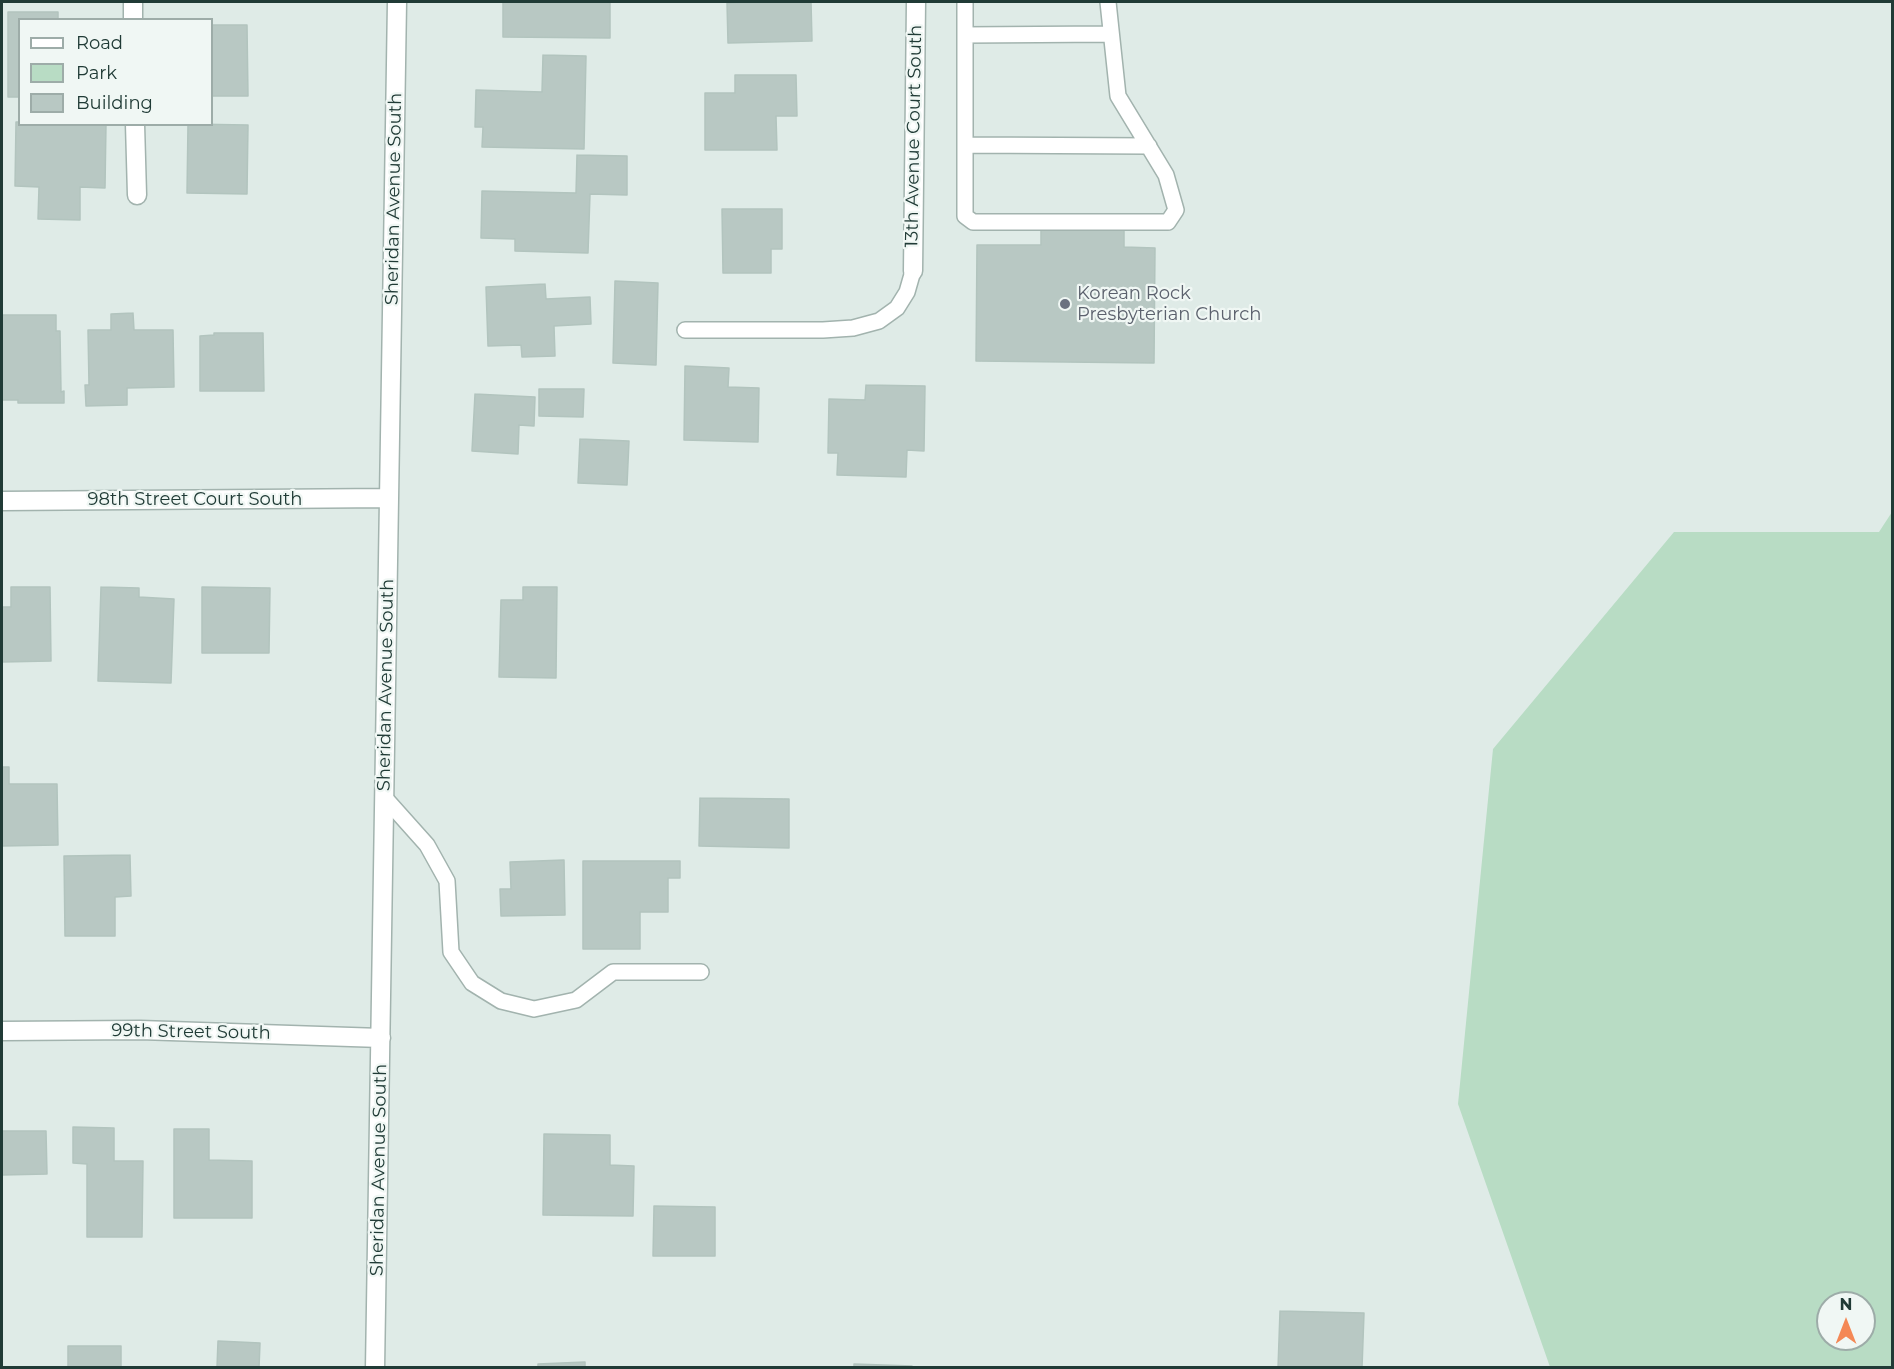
<!DOCTYPE html>
<style>
body{margin:0}
#map{position:relative;width:1894px;height:1369px;overflow:hidden;background:#dfebe7;font-family:Montserrat,sans-serif}
canvas{display:block}
.frame{position:absolute;inset:0;border:3px solid #203b36;pointer-events:none}
.legend{position:absolute;left:18px;top:18px;width:195px;height:108px;box-sizing:border-box;background:#f0f7f4;border:2px solid #9daca8;margin:0;padding:8px 10px;list-style:none;font-size:18px;color:#203b36}
.legend li{display:flex;align-items:center;gap:12px;height:30px}
.legend b{width:30px;border:2px solid #9daca8}
.north{position:absolute;left:1816px;top:1291px;width:60px;height:60px;box-sizing:border-box;background:#f0f7f4;border:2px solid #9daca8;border-radius:50%;rotate:0deg;font-size:16px;font-weight:700;line-height:24px;text-align:center;color:#203b36}
.north::after{content:'';display:block;margin:auto;width:21px;height:27px;background:#f48855;clip-path:polygon(50% 0,100% 100%,50% 72%,0 100%)}
</style>
<div id="map">
<canvas width="1894" height="1369"></canvas>
<div class="frame"></div>
<ul class="legend">
<li><b style="height:8px;background:#fff"></b>Road</li>
<li><b style="height:16px;background:#b8dcc4"></b>Park</li>
<li><b style="height:16px;background:#b8c8c3"></b>Building</li>
</ul>
<div class="north">N</div>
</div>
<script>
const ctx = document.querySelector('canvas').getContext('2d');
ctx.lineJoin = 'round';
function fillPath(path, color) {
  ctx.fillStyle = color;
  ctx.fill(path, 'evenodd');
}
function shape(rows) {
  const path = new Path2D();
  for (const r of rows) {
    path.moveTo(r[0], r[1]);
    for (let i = 2; i < r.length; i += 2) path.lineTo(r[i], r[i + 1]);
  }
  return path;
}
function stroke(path, color, width, dash) {
  ctx.strokeStyle = color;
  ctx.lineWidth = width;
  ctx.lineCap = dash ? 'butt' : 'round';
  ctx.setLineDash(dash || []);
  ctx.stroke(path);
}
function drawText(font, color, halo, rows, align = 'center') {
  ctx.font = font + ' Montserrat,sans-serif';
  ctx.lineWidth = 4.5;
  ctx.setLineDash([]);
  ctx.textBaseline = 'middle';
  ctx.strokeStyle = halo;
  ctx.fillStyle = color;
  for (const [text, x, y, turn = 0] of rows) {
    ctx.save();
    ctx.translate(x, y);
    ctx.rotate((+turn || 0) * Math.PI / 180);
    ctx.textAlign = isNaN(turn) ? turn : align;
    if (halo) ctx.strokeText(text, 0, 0);
    ctx.fillText(text, 0, 0);
    ctx.restore();
  }
}
fillPath(shape([
 [1892,512,1892,1367,1550,1367,1458,1104,1493,749,1674,532,1879,532],
 [1828,1303,1864,1303,1864,1339,1828,1339]
]), '#b8dcc4');
const building = shape([
 [503,2,610,2,610,38,503,37,503,2],
 [746,2,811,2,812,41,728,43,727,3,746,2],
 [8,12,58,12,58,20,20,20,20,97,8,97,8,12],
 [212,25,247,25,248,96,212,96,212,25],
 [543,55,586,56,584,149,482,147,483,127,475,127,476,90,542,92,543,55],
 [735,75,796,75,797,116,776,116,777,150,705,150,705,93,735,93,735,75],
 [16,122,20,122,20,124,106,124,105,188,80,187,80,220,38,219,39,187,15,186,16,122],
 [188,124,248,125,247,194,187,193,188,124],
 [577,155,627,156,627,195,590,194,588,253,515,251,515,239,481,238,482,191,576,193,577,155],
 [722,209,782,209,782,249,771,249,771,273,723,273,722,209],
 [1041,224,1124,225,1124,247,1155,248,1154,363,976,361,977,245,1041,245,1041,224],
 [615,281,658,283,656,365,613,363,615,281],
 [545,284,546,299,590,297,591,324,554,326,555,356,522,357,521,345,488,346,486,287,545,284],
 [133,313,134,330,173,330,174,387,127,388,127,405,86,406,85,385,89,385,88,330,111,330,111,314,133,313],
 [2,315,56,315,56,331,60,331,61,392,64,391,64,403,18,403,18,400,2,400,2,315],
 [214,333,263,333,264,391,200,391,200,336,214,335,214,333],
 [685,366,729,368,728,387,759,388,758,442,684,440,685,366],
 [866,385,925,386,924,451,907,450,906,477,837,475,838,453,828,453,829,399,865,400,866,385],
 [539,389,584,389,583,417,539,416,539,389],
 [475,394,535,397,534,426,519,425,518,454,472,451,475,394],
 [580,439,629,441,627,485,578,483,580,439],
 [11,587,50,587,51,661,2,662,2,607,11,607,11,587],
 [101,587,139,588,139,597,174,599,171,683,98,681,101,587],
 [202,587,270,588,269,653,202,653,202,587],
 [523,587,557,587,556,678,499,677,501,600,523,600,523,587],
 [2,767,9,767,9,784,57,784,58,845,2,846,2,767],
 [700,798,789,799,789,848,699,846,700,798],
 [130,855,131,896,115,897,115,936,65,936,64,856,130,855],
 [564,860,565,915,501,916,500,889,511,889,510,862,564,860],
 [583,861,680,861,680,878,668,878,668,912,640,912,640,949,583,949,583,861],
 [73,1127,114,1128,114,1161,143,1161,142,1237,87,1237,87,1164,73,1163,73,1127],
 [174,1129,209,1129,209,1160,252,1161,252,1218,174,1218,174,1129],
 [2,1131,46,1131,47,1174,2,1175,2,1131],
 [544,1134,610,1135,610,1165,634,1166,633,1216,543,1215,544,1134],
 [654,1206,715,1207,715,1256,653,1256,654,1206],
 [1280,1311,1364,1313,1362,1368,1278,1368,1280,1311],
 [218,1341,260,1343,259,1368,203,1368,217,1367,218,1341],
 [68,1346,121,1346,121,1368,68,1368,68,1346],
 [585,1362,585,1368,538,1368,538,1364,585,1362],
 [854,1364,912,1366,912,1368,854,1368,854,1364]
]);
fillPath(building, '#b8c8c3');
stroke(building, '#b2c4be', 1.5);
const lane = shape([
 [965,2,965,216,973,222,1168,222,1176,210,1166,175,1118,96,1108,2],
 [965,35,1111,34],
 [965,145,1149,146],
 [685,330,823,330,853,328,879,321,897,308,907,292,913,271],
 [385,798,427,845,447,881,451,952,472,983,501,1001,534,1009,576,1000,613,972,701,972]
]);
const street = shape([
 [133,2,133,20],
 [135,124,137,195],
 [913,271,916,2],
 [2,501,389,498],
 [2,1031,140,1030,381,1038],
 [375,1368,397,2]
]);
stroke(lane, '#a2b3ae', 18);
stroke(street, '#a2b3ae', 21);
stroke(lane, '#fff', 15);
stroke(street, '#fff', 18);
for (const [x, y, r, color] of [
 [1065,304,6,"#6b7280"]
]) {
  const dot = new Path2D();
  dot.arc(x, y, r, 0, 2 * Math.PI);
  ctx.fillStyle = color;
  ctx.fill(dot);
  stroke(dot, '#f0f7f4', 2);
}
drawText('18px', '#203b36', '#f0f7f4', [
 ["13th Avenue Court South",914,136,-89],
 ["Sheridan Avenue South",394,199,-89],
 ["98th Street Court South",195,500],
 ["Sheridan Avenue South",386,685,-89],
 ["99th Street South",191,1032,1],
 ["Sheridan Avenue South",379,1170,-89]
]);
drawText('18px', '#5b616d', '#f0f7f4', [
 ["Korean Rock",1077,294],
 ["Presbyterian Church",1077,315]
], 'left');
</script>
